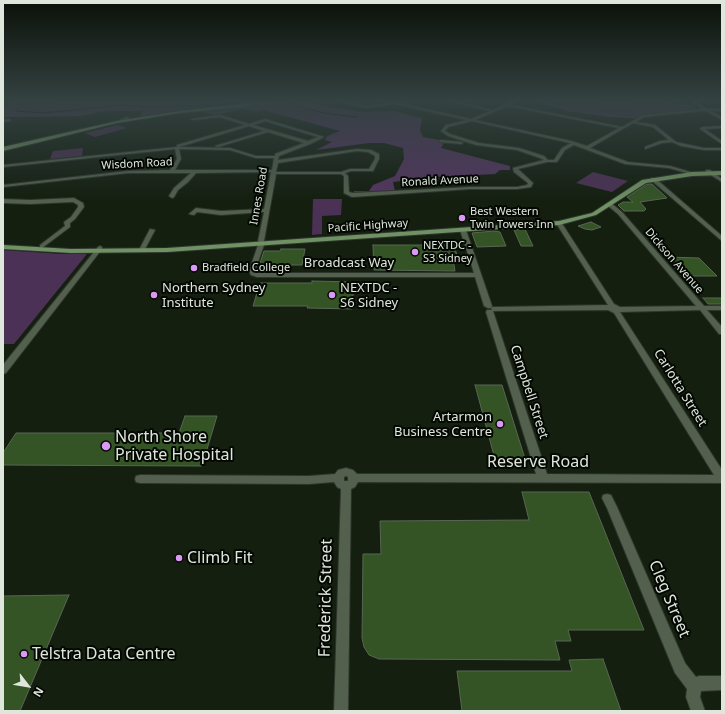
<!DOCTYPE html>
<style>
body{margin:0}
#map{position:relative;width:725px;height:714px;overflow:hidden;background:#141f10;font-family:"Noto Sans",sans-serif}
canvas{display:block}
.frame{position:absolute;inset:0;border:4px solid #dfe7dc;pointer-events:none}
.north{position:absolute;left:8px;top:666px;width:40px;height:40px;-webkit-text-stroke:3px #040803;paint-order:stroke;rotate:121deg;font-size:11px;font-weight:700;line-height:16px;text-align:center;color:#dfe7dc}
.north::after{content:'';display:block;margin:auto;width:14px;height:18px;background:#dfe7dc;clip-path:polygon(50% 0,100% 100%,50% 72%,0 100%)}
</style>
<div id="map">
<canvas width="725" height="714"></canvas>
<div class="frame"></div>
<div class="north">N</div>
</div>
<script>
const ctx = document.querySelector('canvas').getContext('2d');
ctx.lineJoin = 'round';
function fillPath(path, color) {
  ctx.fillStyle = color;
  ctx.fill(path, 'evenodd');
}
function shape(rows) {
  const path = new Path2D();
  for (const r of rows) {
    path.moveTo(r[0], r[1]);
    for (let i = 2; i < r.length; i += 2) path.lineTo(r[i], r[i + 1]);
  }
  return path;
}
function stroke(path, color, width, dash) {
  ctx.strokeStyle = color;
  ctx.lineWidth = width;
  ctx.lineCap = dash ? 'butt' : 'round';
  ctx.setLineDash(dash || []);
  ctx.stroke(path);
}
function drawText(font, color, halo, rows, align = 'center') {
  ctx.font = font + ' "Noto Sans",sans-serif';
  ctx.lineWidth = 4;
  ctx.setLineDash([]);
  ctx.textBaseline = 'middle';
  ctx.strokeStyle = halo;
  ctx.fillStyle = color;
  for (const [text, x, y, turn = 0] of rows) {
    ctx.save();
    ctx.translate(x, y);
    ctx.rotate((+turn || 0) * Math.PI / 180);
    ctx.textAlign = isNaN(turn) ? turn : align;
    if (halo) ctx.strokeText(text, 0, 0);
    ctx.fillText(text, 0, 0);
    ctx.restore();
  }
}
fillPath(shape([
 [11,102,186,102,232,106,187,109,139,117,143,113,141,111,105,111,80,116,3,117,3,107,8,107],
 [538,102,674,102,676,104,692,105,698,109,646,114,635,118,609,117,568,111],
 [117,125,127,128,95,137,85,133],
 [83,148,82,156,50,159,53,151],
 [593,172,628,181,612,192,576,183],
 [313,199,342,199,341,215,322,216,322,234,312,235],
 [3,250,62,254,87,254,14,344,3,344]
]), '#4b3155');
fillPath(shape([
 [11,102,24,102,18,105,16,111,20,112,55,114,89,110,92,106,48,102,259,102,232,106,187,109,139,117,143,113,141,111,105,111,80,116,3,117,3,107,8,107],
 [269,102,312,102,328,107,365,112,393,111,422,118,420,130,423,137,445,141,441,148,510,166,510,170,500,170,495,174,433,177,393,182,395,191,354,193,354,191,369,191,373,185,395,176,404,159,403,148,384,143,369,143,316,150,332,142,325,140,327,136,340,131,263,110,256,112,243,109,215,115,199,111,247,106],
 [538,102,550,103,568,108,628,116,636,116,637,113,645,112,626,106,602,109,600,105,606,103,605,102,630,102,631,105,651,108,662,106,667,103,676,104,692,105,698,109,646,114,635,118,609,117,568,111]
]), '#543561');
stroke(shape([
 [25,102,16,111,43,113,123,105,146,107,217,105,244,102],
 [284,102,323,113,357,117],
 [19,103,28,102]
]), '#16001f', 1);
const building = shape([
 [647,184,652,184,667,198,640,202,646,209,644,211,624,211,618,205,623,202,633,202,627,197,647,184],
 [591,222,601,227,592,230,585,229,578,226,591,222],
 [525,229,533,246,521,246,514,230,525,229],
 [494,231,500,232,506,246,477,247,472,233,494,231],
 [373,245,454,245,458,259,453,259,455,271,374,270,373,245],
 [281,249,305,249,302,265,277,265,276,269,258,269,264,251,280,251,281,249],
 [666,257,699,258,717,276,683,276,666,257],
 [312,281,354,282,352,309,307,308,308,306,253,306,260,283,312,283,312,281],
 [703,298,722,298,722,304,708,304,703,298],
 [475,385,502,385,526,462,496,463,475,385],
 [185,416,217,416,202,466,3,465,3,453,16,433,179,433,185,416],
 [522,492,589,492,644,630,568,630,571,641,555,641,560,660,379,659,369,655,364,647,362,638,363,554,381,554,380,521,529,520,522,492],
 [69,595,20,711,3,711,3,596,69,595],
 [603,659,621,711,462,711,457,671,572,671,569,660,603,659]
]);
fillPath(building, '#345426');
stroke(building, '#596654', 1);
const minor = shape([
 [338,102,346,102,366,106,395,102,471,119,490,111,452,102,459,102,493,110,511,102,516,102,511,105,622,127,643,115,702,109,691,102,696,102,707,109,722,109,722,111,711,111,722,117,722,120,706,111,702,111,644,117,636,122,655,125,676,142,704,148,722,148,722,150,704,150,681,146,672,142,662,143,645,149,645,147,660,141,669,140,653,127,633,123,590,148,628,162,670,166,694,173,694,175,669,168,625,164,574,145,565,150,557,162,547,162,518,169,533,183,531,187,517,189,470,189,352,197,344,193,344,176,341,174,276,174,264,241,261,243,258,241,264,212,221,215,197,212,194,215,189,214,196,208,221,211,264,209,271,172,196,173,188,182,178,190,174,197,172,198,169,196,174,188,191,173,128,173,3,187,3,185,128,171,170,170,177,159,175,149,3,167,3,165,177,147,177,145,245,125,220,117,193,120,191,119,220,115,249,124,265,119,324,137,310,144,279,156,278,160,357,149,371,150,379,154,379,159,373,171,351,171,345,173,348,176,349,192,353,193,470,187,517,187,527,185,528,183,514,172,513,168,544,160,540,158,517,150,476,145,448,136,441,131,446,125,467,120,394,104,366,108,338,102],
 [508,106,619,128,587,146,571,141,475,120,508,106],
 [265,121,318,137,308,141,253,125,265,121],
 [472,121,570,143,571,143,562,148,554,160,548,160,544,156,519,148,479,143,450,134,445,131,448,127,472,121],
 [249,126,264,131,215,146,218,147,268,132,304,143,275,154,275,156,256,156,230,148,179,147,249,126],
 [179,149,230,150,256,158,274,158,272,170,175,170,181,159,179,149],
 [357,151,368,152,375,156,375,159,369,169,350,169,341,172,276,172,278,163,357,151],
 [127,117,130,118,118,123,115,122,127,117],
 [10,119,10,121,3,122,3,120,10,119],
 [722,126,722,128,705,129,722,141,722,144,700,129,702,127,722,126],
 [440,140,461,142,463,143,461,144,439,142,440,140],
 [706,170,710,170,722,179,722,182,706,172,706,170],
 [651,178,655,178,722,236,722,241,651,180,651,178],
 [74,198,83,203,84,207,75,219,70,223,70,227,42,248,40,247,40,245,65,226,64,222,71,217,78,207,78,205,73,202,30,204,3,203,3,199,30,200,74,198],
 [607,203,611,203,622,212,704,306,722,306,722,310,707,310,722,327,722,334,719,334,700,310,620,312,722,470,722,483,358,482,355,487,351,489,348,711,334,711,341,489,337,487,334,482,309,484,140,483,136,482,135,479,136,476,140,475,309,476,335,474,338,470,346,468,353,470,357,474,536,474,486,312,487,310,492,310,491,309,492,307,495,307,608,305,556,223,557,222,561,222,614,304,620,307,696,306,618,214,607,205,607,203],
 [608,310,614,313,714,475,547,474,493,311,608,310],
 [346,476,348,477,348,481,344,481,344,477,346,476],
 [463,228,466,230,492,306,491,308,488,308,484,306,475,277,257,277,251,275,249,271,258,245,261,243,264,245,255,271,257,273,474,273,460,230,463,228],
 [150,229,155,230,145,249,141,249,140,248,150,229],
 [100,246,102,247,102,249,6,373,3,374,3,365,98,247,100,246],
 [607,494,611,495,617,507,685,663,696,677,699,676,722,676,722,690,701,691,700,697,705,711,691,711,686,697,687,689,675,673,607,508,602,498,603,495,607,494]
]);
const major = shape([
 [256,102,265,102,242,107,179,113,117,123,3,151,3,147,117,121,179,111,256,102],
 [722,171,722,175,692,176,646,183,596,215,559,225,167,252,71,253,3,249,3,245,71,249,167,248,559,221,592,213,642,180,692,172,722,171]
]);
stroke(minor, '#2e352d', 2);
stroke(major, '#2e352d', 2);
fillPath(minor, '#52604d');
fillPath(major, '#6f9163');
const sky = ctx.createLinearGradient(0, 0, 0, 202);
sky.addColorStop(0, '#0b1109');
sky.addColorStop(0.5, '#344242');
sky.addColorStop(1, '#34424200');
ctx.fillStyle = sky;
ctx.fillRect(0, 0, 725, 202);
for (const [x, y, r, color] of [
 [462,218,4,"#db99f5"],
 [415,252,4,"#db99f5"],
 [194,268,4,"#db99f5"],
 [154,295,4,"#db99f5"],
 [332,295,4,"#db99f5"],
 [500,424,4,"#db99f5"],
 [106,446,5,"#db99f5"],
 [179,558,4,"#db99f5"],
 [24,654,4,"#db99f5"]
]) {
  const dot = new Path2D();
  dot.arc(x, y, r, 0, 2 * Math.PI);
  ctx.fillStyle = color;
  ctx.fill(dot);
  stroke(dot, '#040803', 1.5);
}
drawText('11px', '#dfe7dc', '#040803', [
 ["Wisdom Road",137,164,-3],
 ["Ronald Avenue",440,181,-3],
 ["Innes Road",259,196,-80],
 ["Pacific Highway",368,226,-4],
 ["Dickson Avenue",674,261,49]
]);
drawText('11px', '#dfe7dc', '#040803', [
 ["Best Western",470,212],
 ["Twin Towers Inn",470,225],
 ["NEXTDC -",423,246],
 ["S3 Sidney",423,259],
 ["Bradfield College",202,268]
], 'left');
drawText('13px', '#dfe7dc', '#040803', [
 ["Broadcast Way",349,263],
 ["Carlotta Street",680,388,58],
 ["Campbell Street",529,392,72]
]);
drawText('13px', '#dfe7dc', '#040803', [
 ["Northern Sydney",162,288],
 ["Institute",162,303],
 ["NEXTDC -",340,288],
 ["S6 Sidney",340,303],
 ["Artarmon",492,417,"right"],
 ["Business Centre",492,432,"right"]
], 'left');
drawText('16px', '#dfe7dc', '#040803', [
 ["North Shore",115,437],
 ["Private Hospital",115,455],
 ["Climb Fit",187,558],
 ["Telstra Data Centre",32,654]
], 'left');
drawText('16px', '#dfe7dc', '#040803', [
 ["Reserve Road",538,462],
 ["Frederick Street",326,598,-89],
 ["Cleg Street",669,599,67]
]);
</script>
